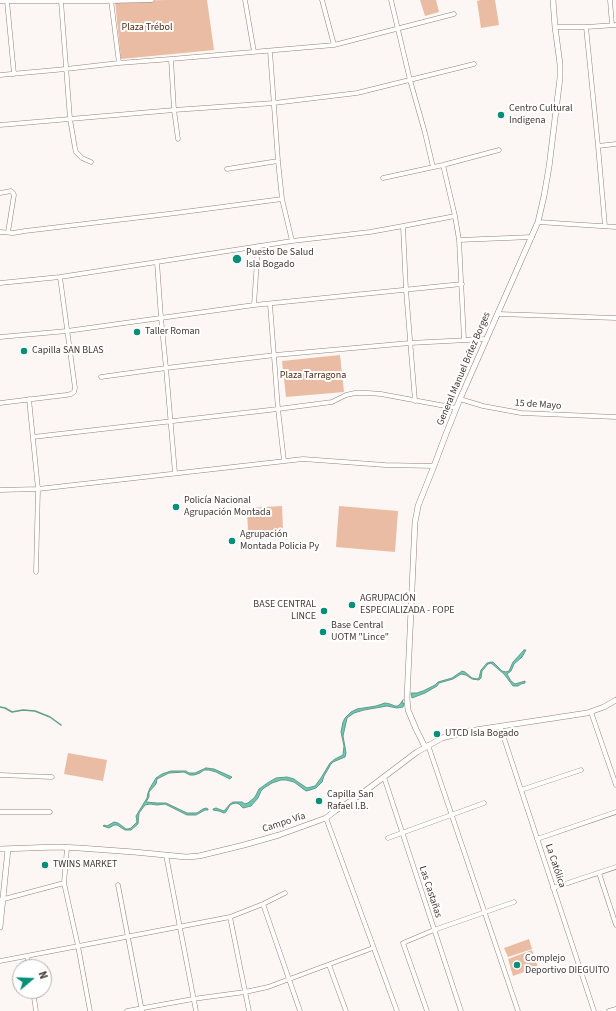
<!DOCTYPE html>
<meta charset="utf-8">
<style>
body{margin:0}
#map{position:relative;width:616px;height:1011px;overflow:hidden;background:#fcf7f4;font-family:"Source Sans 3",sans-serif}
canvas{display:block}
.north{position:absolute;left:12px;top:959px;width:40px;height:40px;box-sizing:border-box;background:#fff;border:1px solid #b4afad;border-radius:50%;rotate:71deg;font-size:11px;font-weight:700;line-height:16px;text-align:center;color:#433833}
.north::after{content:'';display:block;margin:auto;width:14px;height:18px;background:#038f78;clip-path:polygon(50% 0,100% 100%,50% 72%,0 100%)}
</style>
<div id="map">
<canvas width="616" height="1011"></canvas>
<div class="north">N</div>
</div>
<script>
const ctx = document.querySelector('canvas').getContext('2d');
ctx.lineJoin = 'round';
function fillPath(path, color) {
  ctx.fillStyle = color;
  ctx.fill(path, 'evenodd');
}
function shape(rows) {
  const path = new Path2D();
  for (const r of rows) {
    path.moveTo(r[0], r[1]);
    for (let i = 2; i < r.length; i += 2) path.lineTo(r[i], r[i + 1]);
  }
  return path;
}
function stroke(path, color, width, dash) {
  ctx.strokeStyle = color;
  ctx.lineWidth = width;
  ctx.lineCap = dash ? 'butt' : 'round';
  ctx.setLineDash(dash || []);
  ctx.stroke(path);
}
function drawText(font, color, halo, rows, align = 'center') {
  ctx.font = font + ' "Source Sans 3",sans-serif';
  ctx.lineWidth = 4;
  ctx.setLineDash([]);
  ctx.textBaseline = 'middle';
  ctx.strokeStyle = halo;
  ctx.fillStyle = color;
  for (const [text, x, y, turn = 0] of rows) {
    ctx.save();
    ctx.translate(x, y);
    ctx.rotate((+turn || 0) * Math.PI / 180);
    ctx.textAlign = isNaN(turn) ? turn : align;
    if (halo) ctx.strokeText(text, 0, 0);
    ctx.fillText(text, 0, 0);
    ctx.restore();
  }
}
fillPath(shape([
 [168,0,207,0,214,50,121,59,115,1],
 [420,0,436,0,439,12,425,16],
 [481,0,495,0,499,25,481,28,477,1],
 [340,355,344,392,286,397,282,361],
 [282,506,283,530,248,532,247,508],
 [339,506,398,511,395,552,336,547],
 [68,753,107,760,103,781,64,774],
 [529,939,532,949,508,957,504,948],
 [532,950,538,967,513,976,508,959]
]), '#eabca3');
const water = shape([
 [524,650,526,650,522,657,514,664,511,671,507,674,511,681,515,684,525,681,525,683,521,684,518,686,513,686,504,674,491,663,488,664,482,671,481,678,479,680,472,679,466,675,461,674,453,679,439,683,437,686,425,693,412,698,411,693,417,693,423,691,435,685,438,682,452,678,462,671,465,672,472,678,477,679,479,678,481,670,487,663,491,662,493,662,502,671,506,672,509,671,513,662,524,650],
 [403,700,402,703,404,703,404,705,403,707,397,708,387,706,364,710,354,713,347,718,343,736,346,753,345,757,333,762,331,764,324,776,322,782,316,788,310,790,306,791,294,782,286,780,281,780,272,783,264,788,261,791,258,798,251,806,243,808,239,804,236,803,232,804,230,805,226,812,224,813,219,811,213,810,213,809,216,808,224,811,230,804,233,802,242,802,245,804,248,803,255,797,259,789,269,782,276,778,287,777,294,779,298,782,307,788,315,786,321,778,330,763,335,759,343,755,344,746,341,732,343,722,345,718,351,712,357,709,376,706,385,703,390,704,395,706,398,706,400,704,403,700],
 [206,768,214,769,232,777,230,779,216,772,209,770,204,770,200,773,194,775,190,775,184,772,169,773,157,779,156,784,149,792,149,797,146,802,157,803,166,803,187,813,197,813,203,809,206,808,208,809,208,810,205,810,196,815,187,815,165,804,157,805,150,804,145,805,139,813,138,824,131,830,125,830,117,825,114,825,109,828,103,826,104,825,107,826,114,822,118,823,126,829,128,829,131,828,137,822,136,816,147,798,148,793,150,788,156,778,162,774,171,771,186,771,189,773,195,773,206,768]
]);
fillPath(water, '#6ec6b1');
stroke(water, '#619b8b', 1);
stroke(shape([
 [0,707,5,708,12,712,23,710,35,711,50,717,61,725]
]), '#619b8b', 1.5);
const minor = shape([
 [111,0,119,63],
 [245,0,254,52],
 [322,0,334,45],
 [391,0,410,80,425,133,433,167],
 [610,0,612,25],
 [0,1,111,1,152,0],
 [7,1,14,74],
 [61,1,70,119,75,148,76,152,82,158,91,162],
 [555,27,586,27,616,25],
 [586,27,598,146,605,226],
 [270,51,278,161,282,199,292,241],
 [171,59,174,110,178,139],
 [0,75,66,69,119,63,171,59,334,45,454,14],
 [0,125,174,110,274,103,357,93,474,64],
 [598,146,616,144],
 [443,165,455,216,459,240,464,340],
 [227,169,278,161],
 [383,178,443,165,499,150],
 [0,193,11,191,13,193,14,195,8,232],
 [538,222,616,227],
 [403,226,406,290,415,401],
 [0,232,13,233,25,231,176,213,282,199],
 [459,240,532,237],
 [157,262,161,318,166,368,175,473],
 [0,283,60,277,292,241,370,232,403,226,455,216],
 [270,304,278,409,284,461],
 [254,305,258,246],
 [498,314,616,318],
 [0,337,67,331,254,305,462,284],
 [101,377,166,368,275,355,410,343,487,339],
 [29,399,38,489,36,572],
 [460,399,483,406,521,413,616,417],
 [0,403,66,395,71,394,74,392,75,388,60,277],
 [33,437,278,409,332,402,346,395,355,393,368,393,381,394,456,408],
 [0,490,38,489,303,459,385,465,434,466],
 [591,712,616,785],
 [500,726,594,1011],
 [428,745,518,1011],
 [0,775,52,777],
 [384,777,461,1011],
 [521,790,581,770],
 [0,812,50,812],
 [326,818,397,1011],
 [388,838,484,803],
 [537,839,616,812],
 [67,848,64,883,78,946,90,1011],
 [166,855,196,1011],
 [599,873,616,925],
 [118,885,142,1011],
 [553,888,616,867],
 [0,900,64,883],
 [263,904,300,1011],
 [230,917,249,1011],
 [27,956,29,967],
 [0,961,230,917,263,904,285,893],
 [329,965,346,1011],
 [33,991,36,1011],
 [127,1011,193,999,245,992,268,987,373,948],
 [427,1011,403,943,434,930,514,902],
 [609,1011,616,1009]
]);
const tertiary = shape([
 [425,747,416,729,408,710,407,698,415,522,417,512,418,506,434,466,446,434,460,399,538,222,544,196,549,167,560,78,560,64,555,27,553,0],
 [0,849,57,847,79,848,134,852,186,857,199,856,244,845,279,835,326,818,335,811,360,795,417,752,442,738,469,731,587,713,604,707,616,700],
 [0,927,8,849]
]);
stroke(minor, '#988074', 5);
stroke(tertiary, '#988074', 6);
stroke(minor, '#fff', 4);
stroke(tertiary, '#fff', 5);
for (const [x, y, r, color] of [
 [501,115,4,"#038f78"],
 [237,259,5,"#038f78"],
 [137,332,4,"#038f78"],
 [24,351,4,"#038f78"],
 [176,507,4,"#038f78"],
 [232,541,4,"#038f78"],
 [352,605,4,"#038f78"],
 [324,611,4,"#038f78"],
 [323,632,4,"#038f78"],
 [437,734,4,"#038f78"],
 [319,801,4,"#038f78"],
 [45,865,4,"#038f78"],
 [517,965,4,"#038f78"]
]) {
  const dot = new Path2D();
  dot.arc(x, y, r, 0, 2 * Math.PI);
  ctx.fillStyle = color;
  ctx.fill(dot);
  stroke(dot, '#fff', 1.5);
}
drawText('10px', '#52280f', '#fff', [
 ["Plaza Trébol",147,28],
 ["Plaza Tarragona",313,376]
]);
drawText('10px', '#433833', '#fff', [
 ["Centro Cultural",509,109],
 ["Indigena",509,121],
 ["Puesto De Salud",246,253],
 ["Isla Bogado",246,265],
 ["Taller Roman",145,332],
 ["Capilla SAN BLAS",32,351],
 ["Policía Nacional",184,501],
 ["Agrupación Montada",184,513],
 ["Agrupación",240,535],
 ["Montada Policia Py",240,547],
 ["AGRUPACIÓN",360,599],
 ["ESPECIALIZADA - FOPE",360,611],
 ["BASE CENTRAL",316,605,"right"],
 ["LINCE",316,617,"right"],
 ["Base Central",331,626],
 ["UOTM \"Lince\"",331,638],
 ["UTCD Isla Bogado",445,734],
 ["Capilla San",327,795],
 ["Rafael I.B.",327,807],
 ["TWINS MARKET",53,865],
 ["Complejo",525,959],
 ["Deportivo DIEGUITO",525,971]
], 'left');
drawText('10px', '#433833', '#fff', [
 ["General Manuel Brítez Borges",464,369,-67],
 ["15 de Mayo",538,405,4],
 ["Campo Vía",284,823,-18],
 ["La Católica",555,866,72],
 ["Las Castañas",430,892,72]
]);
</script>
